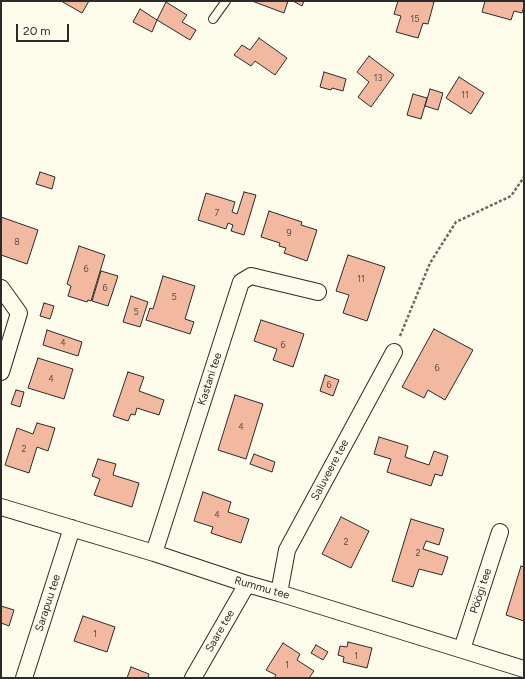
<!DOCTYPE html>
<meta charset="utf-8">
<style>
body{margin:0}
#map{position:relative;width:525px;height:679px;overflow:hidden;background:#fdfbea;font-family:Figtree,sans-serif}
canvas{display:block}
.frame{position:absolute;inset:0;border:2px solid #2b2b2b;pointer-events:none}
.scale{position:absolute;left:16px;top:24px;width:53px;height:18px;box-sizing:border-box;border:2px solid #2b2b2b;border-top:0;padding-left:5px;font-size:12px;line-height:14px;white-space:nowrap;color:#2b2b2b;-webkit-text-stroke:3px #fdfbea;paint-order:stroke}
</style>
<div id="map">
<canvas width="525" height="679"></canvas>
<div class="frame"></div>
<div class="scale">20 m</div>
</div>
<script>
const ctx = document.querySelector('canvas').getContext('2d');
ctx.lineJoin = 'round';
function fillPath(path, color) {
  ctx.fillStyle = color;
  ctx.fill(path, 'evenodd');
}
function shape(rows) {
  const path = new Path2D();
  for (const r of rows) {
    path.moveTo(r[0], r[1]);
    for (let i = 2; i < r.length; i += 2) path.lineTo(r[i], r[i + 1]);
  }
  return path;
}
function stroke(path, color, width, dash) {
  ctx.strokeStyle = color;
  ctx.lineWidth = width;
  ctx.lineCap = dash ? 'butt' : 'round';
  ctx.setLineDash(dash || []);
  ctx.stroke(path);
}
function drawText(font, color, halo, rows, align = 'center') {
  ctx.font = font + ' Figtree,sans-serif';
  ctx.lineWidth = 3;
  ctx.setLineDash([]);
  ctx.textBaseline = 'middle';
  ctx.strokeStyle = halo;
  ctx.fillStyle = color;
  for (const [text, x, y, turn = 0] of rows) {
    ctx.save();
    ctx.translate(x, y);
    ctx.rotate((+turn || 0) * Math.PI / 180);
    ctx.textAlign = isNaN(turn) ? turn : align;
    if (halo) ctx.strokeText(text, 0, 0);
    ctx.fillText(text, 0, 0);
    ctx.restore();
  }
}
const building = shape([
 [61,1,89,1,82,13,61,1],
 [252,1,288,1,284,13,252,1],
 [293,1,304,1,302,6,293,1],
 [398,1,429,1,434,2,428,24,423,23,418,38,396,32,401,16,394,14,398,1],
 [485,1,524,1,524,6,522,13,514,11,511,20,482,12,485,1],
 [166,2,187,15,182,22,196,30,190,40,157,20,166,2],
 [140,9,157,20,152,32,133,22,140,9],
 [259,38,287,58,275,75,255,61,251,66,234,55,242,45,250,50,259,38],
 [369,56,394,75,371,107,358,97,369,82,357,72,369,56],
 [324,72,346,79,343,91,332,88,331,90,320,87,324,72],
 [459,77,484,93,471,114,446,98,459,77],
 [430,89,443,93,438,110,425,106,430,89],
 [413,94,427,98,421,119,407,115,413,94],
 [40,172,55,177,52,189,36,184,40,172],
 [244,192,256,195,244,235,231,231,233,225,228,223,226,229,198,220,206,193,235,202,232,212,237,214,244,192],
 [269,211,302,222,301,225,317,230,307,261,284,253,286,248,279,246,280,243,261,237,269,211],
 [1,217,38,230,27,264,1,255,1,217],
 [79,246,105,255,91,301,88,300,87,302,68,296,71,286,67,284,79,246],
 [348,255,385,267,367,321,343,313,349,295,336,291,348,255],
 [101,271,118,276,108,306,92,301,101,271],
 [163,276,195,286,185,319,194,322,190,334,146,320,150,308,153,309,163,276],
 [131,296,148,302,140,327,123,322,131,296],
 [44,303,54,306,50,319,40,316,44,303],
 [261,320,304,334,293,367,273,360,277,349,254,341,261,320],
 [434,329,473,350,445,400,428,390,424,398,402,387,434,329],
 [47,330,82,342,78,356,43,345,47,330],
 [38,358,73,369,64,399,28,388,38,358],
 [128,372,144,377,139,391,164,400,159,415,137,408,135,415,131,414,128,421,113,416,128,372],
 [325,375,339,380,333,396,320,391,325,375],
 [16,390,24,392,20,407,11,404,16,390],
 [235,395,263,404,246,459,218,450,235,395],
 [37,423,55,428,48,451,37,447,29,473,5,465,17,428,33,434,37,423],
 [379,437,408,446,405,457,429,465,434,451,448,456,442,476,435,474,431,486,387,472,391,459,374,454,379,437],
 [254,454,275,462,272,472,250,464,254,454],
 [98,459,116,464,113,475,139,483,132,507,94,495,100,479,92,476,98,459],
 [203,492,231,502,228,512,249,519,241,543,211,533,213,527,194,521,203,492],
 [341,517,369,531,351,568,322,554,341,517],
 [411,519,444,529,439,545,426,541,423,549,448,557,442,575,419,569,413,587,392,581,411,519],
 [521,566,524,567,524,621,506,615,521,566],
 [1,606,14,610,9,626,1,623,1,606],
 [83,616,115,627,107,652,74,641,83,616],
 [348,642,372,648,367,668,343,662,344,657,338,655,340,646,347,647,348,642],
 [283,643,300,654,297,660,314,671,309,678,274,678,276,675,266,670,283,643],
 [316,645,328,652,323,660,311,653,316,645],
 [131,667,149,674,148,678,127,678,131,667]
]);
fillPath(building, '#f2b8a0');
stroke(building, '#2b2b2b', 1);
const lane = shape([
 [213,19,226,1]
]);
const street = shape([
 [1,288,19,313,1,372],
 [1,507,154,553,247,584,279,593,524,669],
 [154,553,241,282,251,276,318,292],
 [279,593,287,550,394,352],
 [462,649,500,532],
 [24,678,72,528],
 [193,678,247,584]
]);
stroke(lane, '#2b2b2b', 10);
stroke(street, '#2b2b2b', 18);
stroke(shape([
 [400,336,430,263,456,222,511,196,524,177]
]), '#6a6964', 2.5, [3, 2]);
stroke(lane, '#fdfbea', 8);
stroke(street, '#fdfbea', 16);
drawText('9px', '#5d4e48', null, [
 ["15",415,19],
 ["13",378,78],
 ["11",465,95],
 ["7",217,213],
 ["9",289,233],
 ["8",17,242],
 ["6",86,269],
 ["11",361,279],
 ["6",105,288],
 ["5",174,297],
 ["5",136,312],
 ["4",63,343],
 ["6",283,345],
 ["6",437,368],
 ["4",51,379],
 ["6",329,385],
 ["4",241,427],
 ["2",24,449],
 ["4",217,515],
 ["2",346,542],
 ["2",418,553],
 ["1",95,634],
 ["1",356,656],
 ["1",287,665]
]);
drawText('11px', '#2b2b2b', '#fdfbea', [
 ["Kastani tee",210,379,-72],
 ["Saluveere tee",330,470,-62],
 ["Rummu tee",262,588,16],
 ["Pöögi tee",481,591,-72],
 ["Sarapuu tee",48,603,-72],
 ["Saare tee",220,631,-60]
]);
</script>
